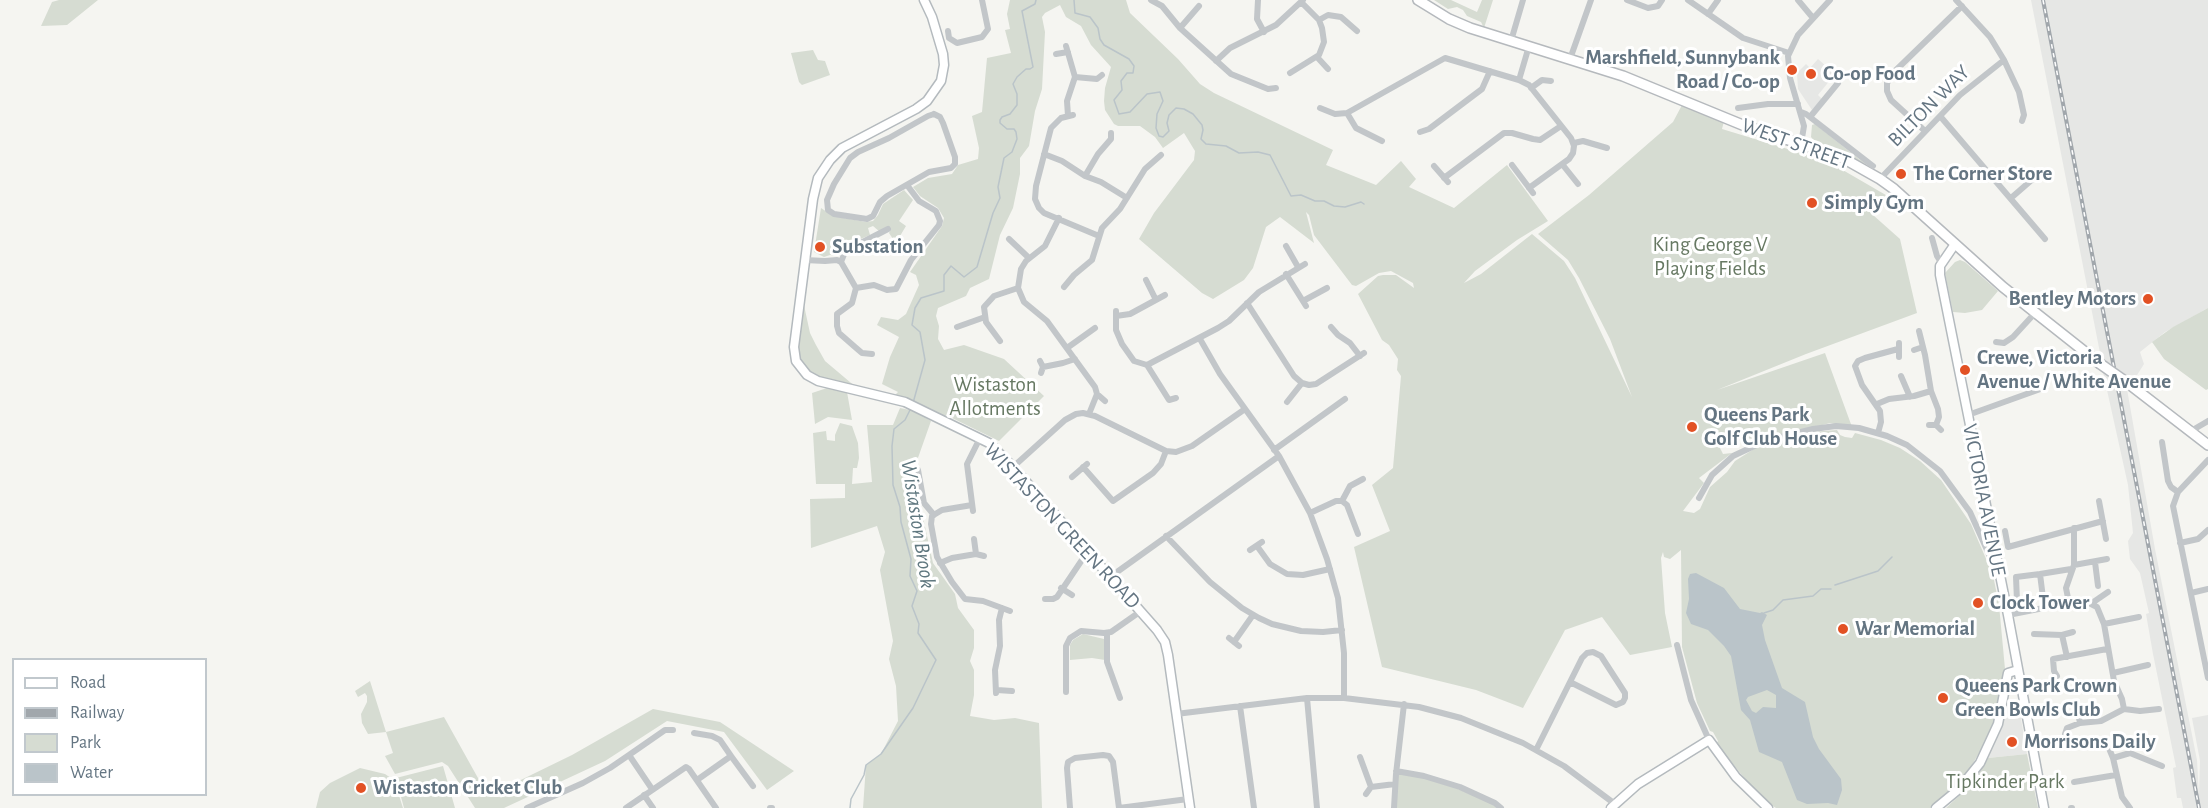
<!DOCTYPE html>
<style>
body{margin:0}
#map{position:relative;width:2208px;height:808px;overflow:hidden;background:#f5f5f1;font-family:"Alegreya Sans",sans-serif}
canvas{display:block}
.legend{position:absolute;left:12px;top:658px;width:195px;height:138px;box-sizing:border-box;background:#fff;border:2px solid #c1c8cd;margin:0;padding:8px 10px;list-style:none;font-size:18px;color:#647582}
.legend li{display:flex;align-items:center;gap:12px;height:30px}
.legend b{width:30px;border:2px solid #c1c8cd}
</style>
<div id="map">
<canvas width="2208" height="808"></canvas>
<ul class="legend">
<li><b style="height:8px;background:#fff"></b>Road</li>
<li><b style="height:8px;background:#a1a7ac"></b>Railway</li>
<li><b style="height:16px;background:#d6dcd2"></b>Park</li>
<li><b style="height:16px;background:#bac4c9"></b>Water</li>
</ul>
</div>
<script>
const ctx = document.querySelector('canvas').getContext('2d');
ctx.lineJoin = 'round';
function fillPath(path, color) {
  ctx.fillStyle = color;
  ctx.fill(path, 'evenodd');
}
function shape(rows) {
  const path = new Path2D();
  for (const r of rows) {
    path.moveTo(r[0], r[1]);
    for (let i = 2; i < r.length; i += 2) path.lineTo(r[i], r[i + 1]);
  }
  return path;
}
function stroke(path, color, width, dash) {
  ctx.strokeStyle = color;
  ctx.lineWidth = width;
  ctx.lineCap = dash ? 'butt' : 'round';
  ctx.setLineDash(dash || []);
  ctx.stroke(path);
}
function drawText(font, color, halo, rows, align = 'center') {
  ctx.font = font + ' "Alegreya Sans",sans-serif';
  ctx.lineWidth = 6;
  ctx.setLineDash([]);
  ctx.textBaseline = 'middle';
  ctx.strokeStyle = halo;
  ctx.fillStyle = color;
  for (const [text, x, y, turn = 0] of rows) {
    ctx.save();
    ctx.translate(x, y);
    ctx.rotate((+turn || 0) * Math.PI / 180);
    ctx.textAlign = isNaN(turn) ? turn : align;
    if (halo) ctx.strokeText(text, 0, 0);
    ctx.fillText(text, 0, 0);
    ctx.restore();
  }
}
fillPath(shape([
 [2031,0,2208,0,2208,308,2165,332,2140,352,2144,364,2134,380,2101,358],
 [1818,59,1835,74,1818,95,1822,99,1812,110,1798,89,1797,73,1806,64,1810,68],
 [2103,372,2127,389,2155,549,2197,760,2199,795,2200,761,2192,718,2208,715,2208,808,2183,808,2181,798,2177,798,2173,768,2176,767,2153,654,2146,614,2149,613,2140,573,2130,559,2128,541,2133,533,2128,485],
 [2007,701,2018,701,2027,754,1988,758]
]), '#e6e7e5');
fillPath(shape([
 [59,0,98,0,67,25,41,26,52,2],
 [1010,0,1126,0,1130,13,1178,59,1200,84,1214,93,1333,150,1326,165,1376,185,1401,161,1416,179,1409,187,1454,208,1507,165,1548,221,1517,240,1475,271,1464,283,1481,274,1532,234,1564,261,1575,278,1632,397,1610,339,1579,278,1568,260,1538,234,1589,195,1673,122,1682,105,1724,121,1722,129,1814,157,1841,169,1891,198,1873,215,1900,239,1917,313,1806,354,1717,390,1825,353,1852,427,1830,423,1765,441,1747,438,1719,446,1723,454,1732,453,1699,478,1704,483,1683,511,1694,513,1700,509,1710,487,1727,472,1735,461,1757,447,1811,432,1837,430,1840,435,1845,437,1852,438,1855,433,1881,440,1900,448,1920,461,1941,480,1971,524,1993,575,1999,605,2005,669,2000,703,1991,733,1963,780,1950,793,1937,801,1930,808,1776,808,1763,800,1716,744,1718,741,1713,732,1710,731,1697,703,1682,647,1681,550,1670,559,1664,557,1663,552,1661,558,1665,613,1672,647,1630,655,1602,617,1565,630,1523,708,1476,690,1382,667,1354,547,1390,531,1372,485,1393,468,1401,376,1397,370,1398,359,1389,345,1382,340,1358,294,1378,276,1383,275,1396,275,1414,288,1413,283,1391,271,1379,273,1356,286,1352,285,1314,235,1309,215,1306,212,1314,243,1280,217,1266,227,1253,268,1244,280,1213,299,1202,293,1139,239,1154,213,1194,160,1195,151,1184,133,1163,148,1155,137,1140,126,1118,126,1114,124,1105,110,1104,101,1105,88,1111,67,1091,45,1081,26,1066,17,1060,5,1045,13,1042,17,1045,32,1042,89,1035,111,1029,146,1020,158,1020,174,1013,208,1000,235,989,279,970,288,966,296,938,308,936,316,939,326,938,339,944,350,964,345,1004,359,1044,396,999,441,946,415,943,420,891,399,898,392,882,384,890,357,899,337,877,325,881,317,898,320,906,314,919,285,916,275,910,272,942,226,944,218,938,208,920,196,913,187,928,178,952,174,958,165,978,159,979,148,972,116,982,112,987,58,1011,53,1005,30,1010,29,1007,14],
 [1434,0,1451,0,1477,12,1482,0,1493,0,1484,28,1481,22,1467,16,1463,10,1457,7,1448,9],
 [813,50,818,60,825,61,830,75,802,85,799,82,791,53],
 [1815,124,1859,159,1873,167,1816,143,1811,137,1812,125],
 [904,190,913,200,899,221,906,226,900,236,893,239,889,233,890,231,880,232,873,226,868,228,870,235,856,241,843,251,841,256,830,255,824,257,814,252,821,208,833,216,866,222,873,221,878,215,883,204],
 [1960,260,1965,262,1998,291,1982,310,1965,313,1953,312,1945,273,1955,262],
 [802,296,810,333,816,345,825,361,857,388,813,375,798,360,796,346],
 [2208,308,2208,389,2206,390,2164,359,2152,342,2173,327],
 [830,387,847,392,852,420,828,417,815,424,812,393],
 [900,408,915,411,931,421,913,472,933,563,955,594,958,608,974,630,974,648,970,661,974,670,974,695,970,716,994,720,1015,718,1039,723,1042,808,863,808,866,765,881,754,898,721,896,686,889,659,893,641,880,570,885,552,877,526,811,548,810,499,845,498,845,484,816,484,813,433,826,431,827,440,835,441,835,435,840,423,852,426,858,443,859,458,857,468,853,468,852,484,872,482,867,425,893,425],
 [1083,634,1104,639,1105,660,1092,658,1070,660,1070,645,1073,640],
 [370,681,386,732,444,717,488,796,572,755,653,709,720,722,794,771,767,790,724,732,667,721,605,761,504,808,475,808,448,766,442,762,395,774,385,756,393,753,386,732,368,734,362,723,361,714,367,702,367,696,365,693,358,697,355,691],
 [2027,754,2038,808,1946,808,1973,783,1988,758],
 [443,766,455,808,404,808,396,778],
 [360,768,385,774,394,780,403,808,316,808,320,792,330,783],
 [1396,771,1436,779,1501,808,1394,808]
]), '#d6dcd2');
fillPath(shape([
 [1696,573,1724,588,1740,609,1760,613,1762,612,1767,615,1762,625,1765,640,1782,688,1805,702,1813,737,1819,749,1841,779,1842,790,1837,805,1828,803,1807,804,1797,800,1782,762,1759,752,1750,720,1741,710,1731,656,1724,646,1708,630,1691,624,1686,613,1689,599,1688,579,1690,574],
 [1767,690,1776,695,1776,708,1763,707,1756,713,1752,711,1746,700,1748,697]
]), '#bac4c9');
stroke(shape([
 [1074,0,1075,13,1090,17,1098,28,1100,39,1104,45,1129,59,1134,66,1133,73,1127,73,1121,81,1122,90,1114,100,1119,114,1130,112,1147,94,1160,92,1163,101,1157,114,1156,128,1159,136,1163,137,1169,131,1167,123,1169,115,1176,108,1184,109,1193,114,1202,125,1203,130,1201,139,1206,144,1226,146,1239,153,1258,152,1270,155,1291,196,1301,195,1315,201,1324,201,1334,206,1345,207,1361,202,1364,204],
 [913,403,925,360,920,332,912,325,915,308,921,298,944,291,944,275,951,266,964,277,977,267,993,213,1000,198,998,187,1004,158,1012,152,1017,139,1016,132,1014,129,1007,129,1000,123,1000,120,1002,117,1010,114,1017,105,1017,94,1013,84,1017,77,1026,69,1030,69,1033,67,1022,11,1035,4,1036,0],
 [1835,585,1878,571,1892,557],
 [1764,613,1773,610,1783,600,1813,596,1821,589,1831,589],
 [850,808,851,799,864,775,866,765,881,754,913,708,936,660,918,633,919,624,912,606,917,591,910,576,911,559,901,522,900,507,893,485,892,446,894,429,905,420,910,410]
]), '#bac4c9', 1.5);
const secondary = shape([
 [924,0,932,17,943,54,944,65,941,81,927,101,916,109,842,148,830,160,818,178,813,199,794,347,796,361,807,375,818,381,905,402,989,443,1013,467,1157,630,1165,642,1168,655,1190,808],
 [1955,244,1940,266,1940,275,2008,615,2044,808],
 [1611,808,1638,784,1709,740,1736,777,1768,808],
 [1936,808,1959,789,1980,763,1998,724,2008,673,2018,670]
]);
const primary = shape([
 [1418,0,1449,19,1470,28,1623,76,1745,126,1841,157,1880,179,1894,189,2003,287,2099,363],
 [2129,384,2208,445]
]);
stroke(secondary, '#b4babe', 11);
stroke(primary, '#b5b9bd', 12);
stroke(shape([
 [1151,0,1162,6,1180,28,1231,74,1268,89,1276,88],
 [1258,0,1257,19,1264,32],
 [1627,0,1648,8,1658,6,1662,0],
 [1688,0,1743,38,1789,53],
 [1798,0,1813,18],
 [1956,0,1990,37,2004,60,2019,92,2024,115,2022,121],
 [1708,14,1718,0],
 [1319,20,1328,15,1341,17,1357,31],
 [1180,28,1199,6],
 [948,31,949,38,957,43,982,37,988,29,982,0],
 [1511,41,1523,0],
 [1066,46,1075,77,1067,101,1068,116],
 [1529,46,1519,80,1529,85,1571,138,1574,146,1573,153,1569,159,1529,188],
 [1056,54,1068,52],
 [1317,57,1328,69],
 [1570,59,1591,0],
 [1216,61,1230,48,1276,25,1303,0],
 [1290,73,1319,55,1324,42,1322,28,1319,20,1301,2],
 [1075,77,1097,79,1102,75],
 [1531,88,1542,80,1551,81],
 [1320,108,1335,114,1347,113,1445,58,1519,80],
 [1738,108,1768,104,1798,104],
 [1801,112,1806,114,1873,166],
 [1347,113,1356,128,1382,141],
 [934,114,940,117,943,123,955,157,955,164,951,168,929,172,887,196,880,202,873,216,867,219,834,214,828,210,827,200,834,184,850,158,858,152,889,138,928,116,934,114],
 [1073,115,1061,118,1051,128,1036,186,1035,199,1039,208,1044,213,1099,236],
 [1940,116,2045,239],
 [1810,117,1838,83],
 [1925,131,1891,100,1887,91,1887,83,1895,71,1962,6],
 [1420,132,1429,129,1482,89,1490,71],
 [1574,143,1583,141,1607,148],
 [1801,144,1804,126,1790,78,1788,56,1798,35,1830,0],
 [1044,154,1062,161,1085,176,1101,182,1127,198],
 [1562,164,1578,184],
 [1512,165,1533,193],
 [1434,166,1448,182],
 [1085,176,1098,154,1111,139,1111,133],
 [1444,178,1504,133,1512,133,1533,139,1540,140,1561,126],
 [1880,179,1960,95,2004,60],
 [2011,198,2034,178],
 [1059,218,1045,246,1026,261,1021,269,1018,288,1024,302,1047,321,1095,387,1097,394,1089,414],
 [1932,238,1937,256,1942,264],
 [1009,239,1029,258],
 [1286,246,1298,267],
 [805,260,825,261,837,260,841,262,856,288,874,285,887,290,896,289,911,260,939,225,940,221,936,211,919,201,907,185],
 [841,262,845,252,851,248,888,229],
 [1286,274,1306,306],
 [1146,280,1156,300],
 [1064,287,1074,275,1092,260,1102,228,1120,209,1145,169,1161,155],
 [856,288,852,303,837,314,837,326,839,333,855,347,862,353,872,354],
 [1303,301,1327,288],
 [1247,303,1294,376,1302,383,1309,385,1316,384,1364,353],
 [1116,311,1116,330,1122,344,1134,361,1147,365,1218,328,1229,321,1259,292,1305,264],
 [1116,316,1130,314,1165,295],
 [957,327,985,317],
 [1331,327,1338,335,1350,343,1360,356],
 [1919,331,1925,355,1931,391],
 [1200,339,1220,374,1279,456,1310,513,1327,559,1338,598,1344,653,1344,698],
 [1000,341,986,322,984,307,994,296,1018,288],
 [1996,342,2004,343,2013,337,2035,313],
 [1899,343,1899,357],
 [1067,348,1095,328],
 [1914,350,1923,347],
 [1040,361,1043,367,1041,373],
 [1147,365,1169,400,1176,398],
 [1043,367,1063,363,1075,359],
 [1901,376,1910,397],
 [1097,394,1105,401],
 [1287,402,1302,383],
 [1877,404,1889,399,1914,396,1931,391,1938,409,1939,417,1936,425],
 [1968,415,2046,387],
 [1929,425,1936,425,1941,430],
 [2191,431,2208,421],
 [1878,433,1881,422,1880,411,1862,385,1855,366,1858,361,1865,358,1898,349],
 [2162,442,2168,481,2171,487,2178,492],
 [1274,450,1345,399],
 [2208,460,2178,492,2173,506,2208,678],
 [1013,467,1065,420,1076,414,1083,413,1095,416,1166,451,1176,452,1192,446,1245,409],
 [1083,467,1113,501,1153,473,1161,464,1166,451],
 [918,470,924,503,934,515],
 [1072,477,1087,464],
 [1699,498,1712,475,1733,456,1765,441,1813,429,1836,426,1859,428,1887,436,1907,445,1940,471,1970,512,1996,570],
 [1342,501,1350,486,1363,479],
 [2099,501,2106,539],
 [972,505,942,510,932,516,931,524,937,557,952,582,965,599,983,601,1010,611],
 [973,511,967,464,980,438],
 [1310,513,1336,501,1342,501,1347,505,1358,534],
 [2005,531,2008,547,2103,521],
 [1166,536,1210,582,1242,608,1259,618,1272,624,1301,631,1323,632,1342,630],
 [974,539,976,554],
 [2180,543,2198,539,2208,530],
 [1257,546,1270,564,1287,574,1303,575,1330,569],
 [1250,550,1262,542],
 [2095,562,2098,586],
 [940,563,952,558,976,554,984,556],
 [2074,565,2107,559],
 [1110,577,1279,456],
 [1061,588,1072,595],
 [2191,593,2208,589],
 [2043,598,2040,574,2071,569],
 [1045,599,1053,599,1057,597,1088,551],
 [2017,601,2016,577,2040,574],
 [2069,603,2066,588,2074,565,2074,528],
 [2092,603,2108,592],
 [2008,615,2069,603,2087,602,2097,607,2104,624,2114,681,2122,699,2124,709,2101,721,2080,723,2067,728,2065,734,2068,744],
 [2104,624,2139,617],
 [1107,633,1107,662,1120,698],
 [2034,634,2062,635,2073,632],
 [2062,635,2067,657],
 [1229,638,1239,646],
 [1234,642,1253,615],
 [1677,645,1691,700,1709,740],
 [2113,673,2148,665],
 [2057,676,2054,671,2053,659,2107,649],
 [997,690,1012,691],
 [1066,692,1066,646,1070,638,1081,631,1104,633,1111,632,1141,611],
 [996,693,995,670,1000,646,999,620,1002,608],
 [1307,698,1317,808],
 [1240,706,1254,808],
 [2077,708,2080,723],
 [2124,709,2140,711,2159,709],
 [1176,714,1307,698,1344,698,1419,707,1461,718,1523,743,1564,766,1615,804],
 [694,733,712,736,720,740,731,756],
 [2108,746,2113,758,2122,797,2130,808],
 [1536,750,1582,658,1587,653,1593,652,1601,656,1625,693,1625,698,1623,702,1616,705,1570,682],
 [1360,757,1371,787,1366,794],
 [2113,758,2130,753,2162,766],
 [1396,771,1424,776,1460,787,1495,803,1501,808],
 [697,780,731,756,753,786],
 [2074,782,2116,775],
 [1371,787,1395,784],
 [652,789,629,755,665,730,673,730],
 [644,795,653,808],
 [527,808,583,783,610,768,629,755],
 [626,808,686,767,689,769,716,808],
 [770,808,772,808],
 [1070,808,1067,768,1068,762,1075,758,1103,755,1109,756,1113,762,1119,808],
 [1119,808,1188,799],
 [1394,808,1396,774,1404,704],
 [2071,808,2072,808]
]), '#c2c6c9', 6);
stroke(secondary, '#fff', 8);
stroke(primary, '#fff', 9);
const rail = shape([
 [2043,0,2199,808]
]);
stroke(rail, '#a1a7ac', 4);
stroke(rail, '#fff', 1.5, [4.5]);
const primaryBridge = shape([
 [2099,363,2129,384]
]);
stroke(primaryBridge, '#b5b9bd', 12, []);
stroke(primaryBridge, '#fff', 9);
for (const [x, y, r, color] of [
 [1792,70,6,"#e25124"],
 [1811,74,6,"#e25124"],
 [1901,174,6,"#e25124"],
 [1812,203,6,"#e25124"],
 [820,247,6,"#e25124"],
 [2148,299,6,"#e25124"],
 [1965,370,6,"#e25124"],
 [1692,427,6,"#e25124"],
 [1978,603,6,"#e25124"],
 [1843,629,6,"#e25124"],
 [1943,698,6,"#e25124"],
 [2012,742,6,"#e25124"],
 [361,788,6,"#e25124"]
]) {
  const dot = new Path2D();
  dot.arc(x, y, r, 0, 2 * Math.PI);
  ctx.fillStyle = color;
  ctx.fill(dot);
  stroke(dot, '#fff', 2);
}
drawText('bold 21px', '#647582', '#fff', [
 ["Marshfield, Sunnybank",1780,58,"right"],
 ["Road / Co-op",1780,82,"right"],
 ["Co-op Food",1823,74],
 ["The Corner Store",1913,174],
 ["Simply Gym",1824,203],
 ["Substation",832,247],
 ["Bentley Motors",2136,299,"right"],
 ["Crewe, Victoria",1977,358],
 ["Avenue / White Avenue",1977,382],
 ["Queens Park",1704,415],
 ["Golf Club House",1704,439],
 ["Clock Tower",1990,603],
 ["War Memorial",1855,629],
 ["Queens Park Crown",1955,686],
 ["Green Bowls Club",1955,710],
 ["Morrisons Daily",2024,742],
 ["Wistaston Cricket Club",373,788]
], 'left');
drawText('21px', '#647582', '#fff', [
 ["BILTON WAY",1929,106,-45],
 ["WEST STREET",1796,144,20],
 ["VICTORIA AVENUE",1984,500,79],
 ["WISTASTON GREEN ROAD",1062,526,47]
]);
drawText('21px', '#677963', '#fff', [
 ["King George V",1710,245],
 ["Playing Fields",1710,269],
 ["Wistaston",995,385],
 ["Allotments",995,409],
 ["Tipkinder Park",2005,782]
]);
drawText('italic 22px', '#5f777f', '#fff', [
 ["Wistaston Brook",918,524,81]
]);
</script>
